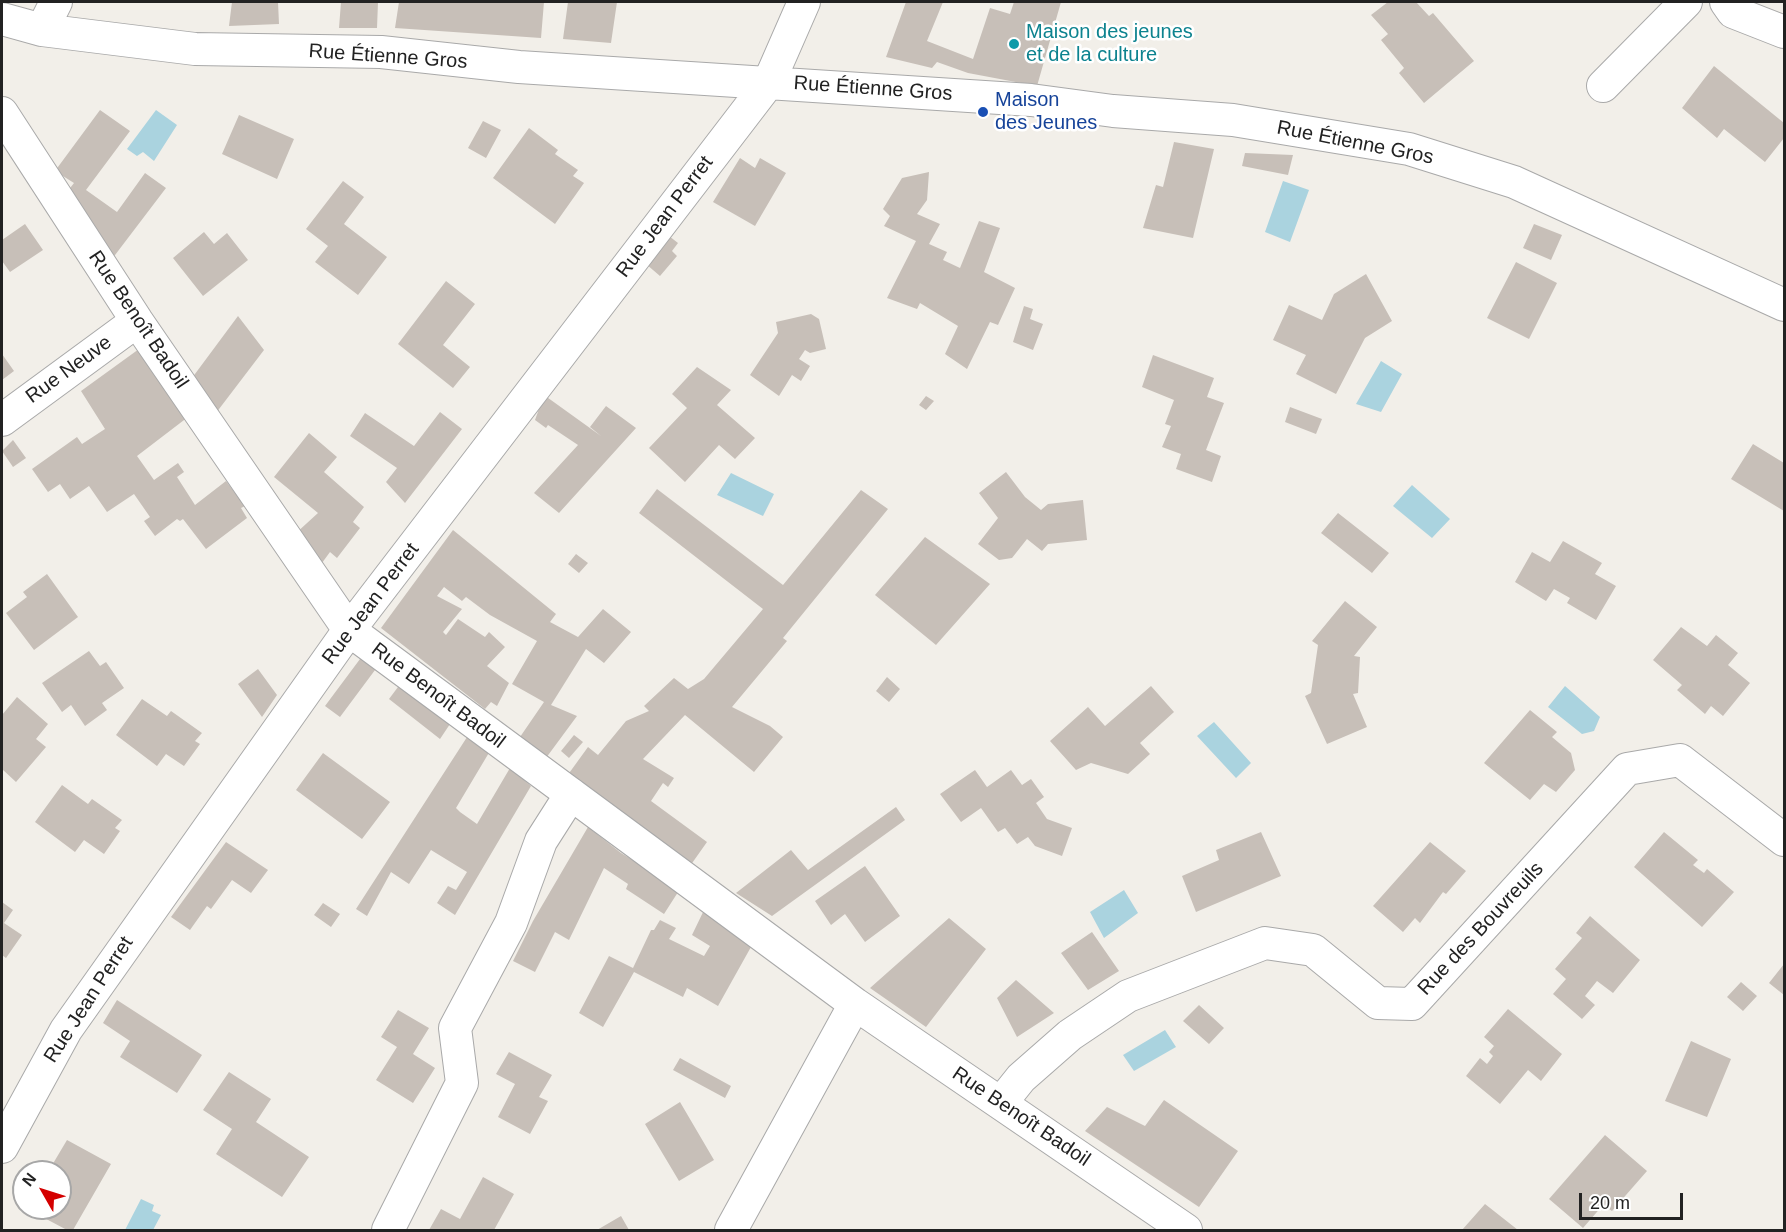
<!DOCTYPE html>
<meta charset="utf-8">
<style>
body{margin:0}
#map{position:relative;width:1786px;height:1232px;overflow:hidden;background:#f2efe9;font-family:Helvetica,sans-serif}
canvas{display:block}
.frame{position:absolute;inset:0;border:3px solid #222;pointer-events:none}
.north{position:absolute;left:12px;top:1160px;width:60px;height:60px;box-sizing:border-box;background:#fff;border:2px solid #a7a7a7;border-radius:50%;rotate:309deg;font-size:16px;font-weight:700;line-height:24px;text-align:center;color:#222}
.north::after{content:'';display:block;margin:auto;width:21px;height:27px;background:#d40000;clip-path:polygon(50% 0,100% 100%,50% 72%,0 100%)}
.scale{position:absolute;left:1579px;top:1193px;width:104px;height:27px;box-sizing:border-box;border:3px solid #222;border-top:0;padding-left:8px;font-size:18px;line-height:21px;white-space:nowrap;color:#222;-webkit-text-stroke:4px #fff;paint-order:stroke}
</style>
<div id="map">
<canvas width="1786" height="1232"></canvas>
<div class="frame"></div>
<div class="north">N</div>
<div class="scale">20 m</div>
</div>
<script>
const ctx = document.querySelector('canvas').getContext('2d');
ctx.lineJoin = 'round';
function fillPath(path, color) {
  ctx.fillStyle = color;
  ctx.fill(path, 'evenodd');
}
function shape(rows) {
  const path = new Path2D();
  for (const r of rows) {
    path.moveTo(r[0], r[1]);
    for (let i = 2; i < r.length; i += 2) path.lineTo(r[i], r[i + 1]);
  }
  return path;
}
function stroke(path, color, width, dash) {
  ctx.strokeStyle = color;
  ctx.lineWidth = width;
  ctx.lineCap = dash ? 'butt' : 'round';
  ctx.setLineDash(dash || []);
  ctx.stroke(path);
}
function drawText(font, color, halo, rows, align = 'center') {
  ctx.font = font + ' Helvetica,sans-serif';
  ctx.lineWidth = 5;
  ctx.setLineDash([]);
  ctx.textBaseline = 'middle';
  ctx.strokeStyle = halo;
  ctx.fillStyle = color;
  for (const [text, x, y, turn = 0] of rows) {
    ctx.save();
    ctx.translate(x, y);
    ctx.rotate((+turn || 0) * Math.PI / 180);
    ctx.textAlign = isNaN(turn) ? turn : align;
    if (halo) ctx.strokeText(text, 0, 0);
    ctx.fillText(text, 0, 0);
    ctx.restore();
  }
}
fillPath(shape([
 [156,110,177,125,154,161,143,152,137,156,127,149],
 [1283,181,1309,190,1290,242,1265,232],
 [1381,361,1402,374,1381,412,1356,404],
 [731,473,774,494,763,516,717,495],
 [1412,485,1450,519,1432,538,1393,506],
 [1565,686,1600,717,1594,731,1582,734,1548,707],
 [1214,722,1251,763,1236,778,1197,736],
 [1124,890,1138,913,1104,938,1090,912],
 [1165,1030,1176,1047,1134,1071,1123,1055],
 [141,1199,154,1205,152,1211,161,1215,153,1230,125,1230]
]), '#aad3df');
fillPath(shape([
 [232,2,278,2,279,24,229,26],
 [341,2,378,2,377,28,339,28],
 [399,2,544,2,541,38,395,28],
 [568,2,617,2,611,43,563,39],
 [906,2,943,2,927,41,973,59,990,8,1010,14,1014,2,1061,2,1037,86,968,73,937,62,932,68,886,57],
 [1388,2,1416,2,1429,16,1433,13,1474,61,1424,103,1399,73,1404,68,1381,40,1388,34,1371,15],
 [1714,66,1784,123,1784,138,1765,162,1724,129,1717,138,1682,108],
 [100,110,130,131,86,190,117,212,145,173,166,188,112,259,67,192,74,183,55,171],
 [239,115,294,139,277,179,222,154],
 [483,121,501,130,486,158,468,148],
 [529,128,558,150,555,154,578,170,573,176,584,183,555,224,493,178],
 [1174,142,1214,149,1193,238,1143,228,1156,185,1163,187],
 [1245,153,1293,155,1288,175,1242,166],
 [740,158,755,168,760,158,786,173,755,226,713,202],
 [929,172,927,200,917,214,940,224,929,244,947,252,943,260,960,268,979,221,1000,228,984,272,1015,288,998,325,990,322,967,369,945,354,958,326,920,303,917,309,887,298,916,241,884,226,890,216,883,209,902,178],
 [343,181,364,197,344,224,387,257,358,295,315,262,328,246,306,229],
 [25,224,43,250,10,272,2,261,2,240],
 [1534,224,1562,235,1551,260,1523,248],
 [204,232,214,244,227,233,248,260,203,296,173,258],
 [669,236,678,243,672,251,677,256,660,276,646,264],
 [1516,262,1557,283,1529,339,1487,318],
 [1366,274,1392,321,1365,338,1336,394,1296,374,1306,355,1273,340,1289,305,1322,320,1334,294],
 [446,281,475,304,443,345,470,367,453,388,398,344],
 [1024,306,1033,309,1030,319,1043,324,1033,350,1013,342],
 [811,314,819,319,826,349,810,353,805,350,799,359,810,366,801,381,792,375,779,396,750,375,778,333,776,322],
 [238,316,264,350,216,413,192,378],
 [139,349,188,417,137,456,154,480,178,463,184,472,177,477,195,505,226,481,245,506,241,508,247,518,206,549,183,519,180,521,177,519,155,536,144,521,150,517,134,494,107,512,89,486,70,499,60,484,48,492,32,469,77,437,82,444,105,429,81,391],
 [2,354,14,371,2,380],
 [1153,355,1214,378,1207,397,1224,403,1206,450,1221,456,1212,482,1176,469,1181,454,1162,447,1171,426,1165,424,1174,400,1142,387],
 [697,367,731,390,717,405,755,438,735,459,719,445,685,482,649,448,687,408,672,394],
 [544,395,601,436,590,427,606,406,636,428,559,513,534,493,578,445,548,425,546,428,535,420],
 [926,396,934,401,926,410,919,405],
 [1290,407,1322,419,1316,434,1285,422],
 [440,412,462,429,405,503,386,482,397,468,350,436,365,413,414,446],
 [309,433,337,457,324,472,364,507,353,522,360,528,337,558,330,552,319,567,295,534,318,513,274,477],
 [13,440,26,458,13,467,2,451],
 [1753,444,1784,463,1784,511,1731,479],
 [1006,472,1025,497,1041,510,1048,504,1083,500,1087,540,1048,544,1042,551,1027,539,1012,558,999,560,978,544,998,518,979,493],
 [657,489,783,585,861,490,888,509,783,638,787,641,732,707,770,726,783,737,754,772,685,715,643,759,674,778,668,787,663,783,651,801,707,842,690,866,567,776,588,747,598,755,626,721,649,711,644,706,674,678,688,689,704,679,763,609,639,513],
 [1338,513,1389,553,1372,573,1321,533],
 [453,530,556,614,550,622,578,637,603,609,631,632,604,663,586,649,551,705,577,716,546,758,520,737,544,702,512,684,537,641,490,615,466,597,462,601,444,587,437,596,462,609,443,632,446,635,458,619,485,637,489,632,505,647,487,666,509,683,497,706,491,702,485,709,381,628],
 [925,537,990,584,936,645,875,595],
 [1563,541,1602,563,1595,574,1616,586,1596,620,1567,603,1570,598,1554,589,1546,601,1515,582,1532,552,1550,562],
 [576,554,588,563,579,573,568,564],
 [47,574,78,617,34,650,6,613,27,597,23,592],
 [1345,601,1377,627,1354,656,1360,657,1358,693,1353,694,1367,727,1327,744,1305,696,1311,693,1318,645,1312,641],
 [1681,627,1707,646,1716,635,1738,653,1728,665,1750,683,1723,716,1711,706,1705,714,1677,690,1682,685,1653,660],
 [89,651,100,666,106,662,124,688,102,703,107,710,85,726,71,705,62,712,42,683],
 [363,655,378,666,340,717,325,706],
 [258,669,277,695,262,717,238,684],
 [887,677,900,689,889,702,876,691],
 [401,683,452,721,440,739,389,699],
 [1151,686,1174,712,1140,743,1150,754,1128,774,1091,763,1076,770,1050,741,1088,707,1105,726],
 [17,697,48,724,36,739,46,747,16,782,2,769,2,715],
 [142,699,167,716,171,711,202,733,195,741,200,744,184,766,166,754,157,766,116,735],
 [1530,710,1557,732,1552,737,1571,753,1575,770,1556,792,1544,784,1530,800,1484,763],
 [469,734,490,751,456,808,460,812,477,824,510,768,531,786,455,915,437,903,448,886,456,890,467,872,431,850,409,884,391,872,367,916,356,909],
 [574,735,583,742,569,758,561,751],
 [323,753,390,802,362,839,296,790],
 [975,770,987,787,1011,770,1022,785,1031,779,1044,797,1036,803,1047,819,1072,828,1062,856,1035,846,1028,837,1017,844,1005,828,998,832,981,808,961,822,940,794],
 [62,785,88,804,92,799,122,820,115,828,120,831,104,854,84,840,75,852,35,822],
 [896,807,905,820,772,916,736,893,791,850,808,870],
 [588,827,621,853,680,889,664,914,626,889,628,884,604,868,569,940,555,932,535,972,513,961,533,921],
 [1261,832,1281,876,1196,912,1182,876,1219,860,1216,850],
 [1664,832,1698,860,1693,865,1704,873,1707,869,1734,892,1702,927,1634,867],
 [226,842,268,870,251,893,232,880,211,909,207,906,190,930,171,917],
 [1430,842,1466,871,1446,894,1443,892,1420,923,1415,918,1403,932,1373,906],
 [865,866,900,916,865,942,845,914,831,925,815,901],
 [2,902,13,910,4,923,22,935,6,958,2,955],
 [323,903,340,914,331,927,314,915],
 [706,906,756,938,718,1006,687,988,683,997,634,972,603,1027,579,1013,609,956,633,968,651,930,654,930,660,920,676,928,669,939,704,956,710,946,692,935],
 [1590,916,1640,960,1613,993,1597,981,1585,996,1595,1005,1582,1019,1553,994,1566,979,1555,969,1582,938,1576,933],
 [949,918,986,949,926,1027,870,988],
 [1092,932,1119,971,1088,990,1061,953],
 [1784,964,1784,995,1769,983],
 [1016,980,1054,1013,1017,1037,997,998],
 [1741,982,1757,996,1743,1011,1727,997],
 [117,1000,202,1055,177,1093,120,1057,130,1041,103,1023],
 [1199,1005,1224,1028,1209,1044,1183,1021],
 [1508,1009,1562,1054,1541,1081,1528,1070,1500,1104,1466,1076,1480,1058,1487,1064,1493,1056,1489,1052,1494,1046,1484,1037],
 [398,1010,429,1028,413,1054,435,1068,413,1103,376,1080,397,1047,381,1037],
 [1691,1041,1731,1059,1707,1117,1665,1101],
 [509,1052,552,1075,539,1097,548,1101,530,1134,498,1117,515,1084,496,1074],
 [680,1058,731,1086,725,1098,673,1070],
 [229,1072,271,1099,256,1122,309,1157,282,1197,216,1154,232,1129,203,1110],
 [1164,1100,1238,1151,1199,1207,1085,1131,1107,1107,1145,1126],
 [680,1102,714,1160,679,1181,645,1124],
 [1605,1135,1647,1171,1612,1211,1603,1205,1583,1228,1549,1199],
 [67,1140,111,1164,73,1230,67,1230,33,1212,35,1208,60,1208,60,1172,48,1172],
 [483,1177,514,1194,494,1230,429,1230,441,1209,460,1219],
 [1485,1204,1518,1230,1462,1230],
 [621,1216,629,1230,597,1230]
]), '#c7bfb8');
const street = shape([
 [1726,2,1733,12,1784,32],
 [2,19,42,30,195,49,381,52,519,67,1031,100,1113,111,1233,120,1409,149,1514,182,1784,305],
 [42,30,56,2],
 [1603,86,1686,2],
 [2,113,137,321,349,630,855,1004,1186,1230],
 [2,420,137,321],
 [1001,1103,1021,1078,1070,1035,1128,996,1265,943,1313,950,1378,1003,1412,1004,1627,769,1680,760,1784,840],
 [2,1147,66,1030,349,630,769,82,804,2],
 [388,1230,462,1083,455,1028,511,923,541,841,571,794],
 [731,1230,855,1004]
]);
stroke(street, '#a9a9a9', 34);
stroke(street, '#fff', 32);
for (const [x, y, r, color] of [
 [1014,44,6,"#0f9aa8"],
 [983,112,6,"#1a4fb4"]
]) {
  const dot = new Path2D();
  dot.arc(x, y, r, 0, 2 * Math.PI);
  ctx.fillStyle = color;
  ctx.fill(dot);
  stroke(dot, '#fff', 2);
}
drawText('20px', '#0d838f', '#fff', [
 ["Maison des jeunes",1026,32],
 ["et de la culture",1026,55]
], 'left');
drawText('20px', '#222', '#fff', [
 ["Rue Étienne Gros",388,57,4],
 ["Rue Étienne Gros",873,89,4],
 ["Rue Étienne Gros",1355,143,11],
 ["Rue Jean Perret",665,217,-53],
 ["Rue Benoît Badoil",138,320,56],
 ["Rue Neuve",69,370,-36],
 ["Rue Jean Perret",371,604,-53],
 ["Rue Benoît Badoil",438,696,37],
 ["Rue des Bouvreuils",1481,929,-47],
 ["Rue Jean Perret",89,1000,-57],
 ["Rue Benoît Badoil",1021,1117,34]
]);
drawText('20px', '#164399', '#fff', [
 ["Maison",995,100],
 ["des Jeunes",995,123]
], 'left');
</script>
